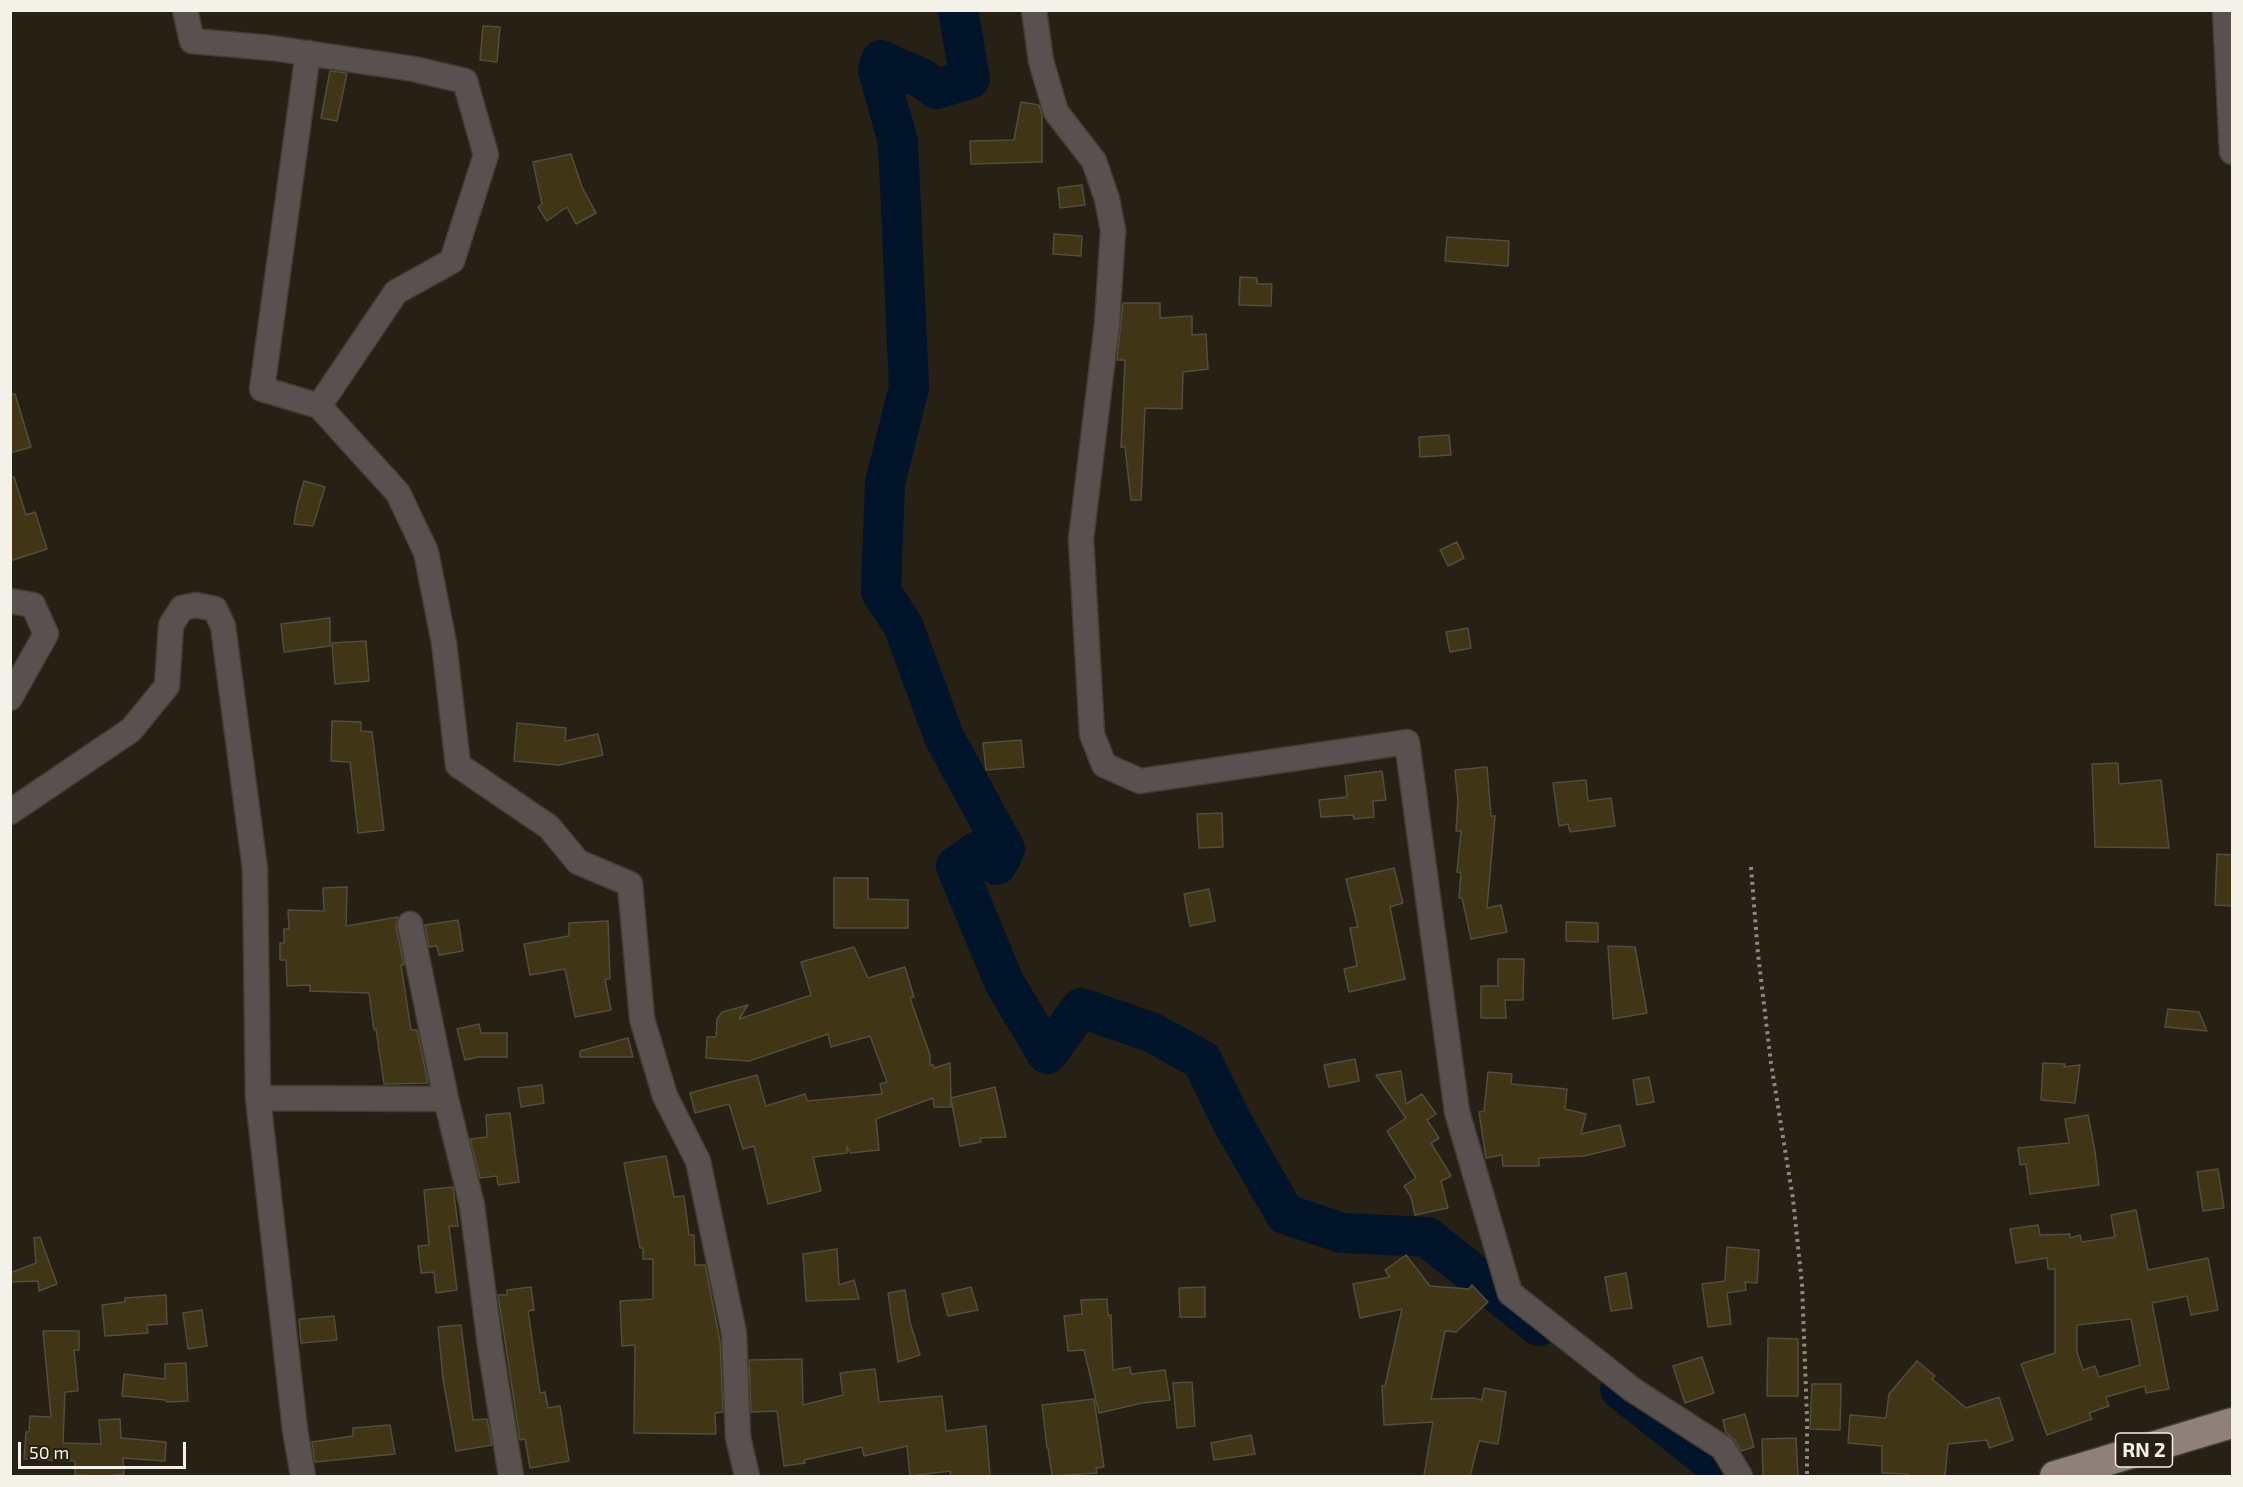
<!DOCTYPE html>
<style>
body{margin:0}
#map{position:relative;width:2243px;height:1487px;overflow:hidden;background:#262114;font-family:"Exo 2",sans-serif}
canvas{display:block}
.frame{position:absolute;inset:0;border:12px solid #f4f1e8;pointer-events:none}
.scale{position:absolute;left:18px;top:1442px;width:168px;height:27px;box-sizing:border-box;border:3px solid #f4f1e8;border-top:0;padding-left:8px;font-size:18px;line-height:21px;white-space:nowrap;color:#f4f1e8;-webkit-text-stroke:4px #262114;paint-order:stroke}
</style>
<div id="map">
<canvas width="2243" height="1487"></canvas>
<div class="frame"></div>
<div class="scale">50 m</div>
</div>
<script>
const ctx = document.querySelector('canvas').getContext('2d');
ctx.lineJoin = 'round';
function shape(rows) {
  const path = new Path2D();
  for (const r of rows) {
    path.moveTo(r[0], r[1]);
    for (let i = 2; i < r.length; i += 2) path.lineTo(r[i], r[i + 1]);
  }
  return path;
}
function stroke(path, color, width, dash) {
  ctx.strokeStyle = color;
  ctx.lineWidth = width;
  ctx.lineCap = dash ? 'butt' : 'round';
  ctx.setLineDash(dash || []);
  ctx.stroke(path);
}
function fillPath(path, color) {
  ctx.fillStyle = color;
  ctx.fill(path, 'evenodd');
}
function drawText(font, color, halo, rows, align = 'center') {
  ctx.font = font + ' "Exo 2",sans-serif';
  ctx.lineWidth = 6;
  ctx.setLineDash([]);
  ctx.textBaseline = 'middle';
  ctx.strokeStyle = halo;
  ctx.fillStyle = color;
  for (const [text, x, y, turn = 0] of rows) {
    ctx.save();
    ctx.translate(x, y);
    ctx.rotate((+turn || 0) * Math.PI / 180);
    ctx.textAlign = isNaN(turn) ? turn : align;
    if (halo) ctx.strokeText(text, 0, 0);
    ctx.fillText(text, 0, 0);
    ctx.restore();
  }
}
stroke(shape([
 [958,10,970,79,936,89,923,79,881,60,878,70,898,142,909,387,885,483,881,592,903,625,944,737,1005,849,997,865,978,851,956,866,1004,982,1047,1054,1081,1008,1151,1032,1202,1060,1232,1122,1285,1214,1342,1233,1427,1237,1539,1326],
 [1620,1389,1712,1462,1721,1476]
]), '#021429', 40);
const building = shape([
 [483,26,500,27,497,62,480,60,483,26],
 [330,71,347,73,337,121,321,118,330,71],
 [1021,102,1039,105,1042,115,1042,162,971,164,970,141,1014,140,1021,102],
 [571,154,582,187,596,213,576,224,567,207,547,221,538,207,542,204,533,162,571,154],
 [1082,185,1085,205,1060,208,1058,188,1082,185],
 [1054,234,1082,236,1081,256,1053,254,1054,234],
 [1447,237,1509,241,1508,266,1445,261,1447,237],
 [1240,277,1257,278,1257,284,1272,284,1271,306,1239,305,1240,277],
 [1123,303,1160,303,1160,318,1192,316,1192,335,1206,334,1208,369,1183,372,1182,409,1145,408,1141,500,1131,500,1125,447,1121,447,1125,360,1117,360,1123,303],
 [10,394,15,394,31,447,10,453,10,394],
 [1449,435,1451,455,1420,457,1419,437,1449,435],
 [14,477,26,515,35,512,47,549,10,561,10,478,14,477],
 [304,481,325,487,313,526,294,524,297,506,304,481],
 [1457,542,1464,558,1448,566,1440,550,1457,542],
 [330,618,330,646,284,652,281,624,330,618],
 [1468,628,1471,648,1450,652,1446,632,1468,628],
 [366,641,369,681,335,684,332,643,366,641],
 [332,721,361,722,361,731,372,732,384,830,358,833,350,762,331,761,332,721],
 [517,723,566,728,565,741,598,734,603,755,559,765,514,761,517,723],
 [1021,740,1024,767,986,770,983,743,1021,740],
 [2118,763,2119,784,2161,780,2169,848,2095,847,2092,764,2118,763],
 [1487,767,1491,816,1495,816,1487,908,1501,905,1507,932,1471,939,1462,898,1459,898,1461,873,1457,872,1461,831,1456,831,1458,801,1455,770,1487,767],
 [1382,771,1386,800,1373,801,1374,817,1354,819,1353,815,1321,817,1319,800,1347,797,1345,776,1382,771],
 [1586,780,1588,801,1611,798,1615,826,1570,832,1568,824,1559,826,1553,783,1586,780],
 [1222,813,1223,847,1199,848,1197,814,1222,813],
 [2217,854,2232,855,2232,906,2215,905,2217,854],
 [1394,868,1403,903,1390,907,1405,979,1349,992,1344,969,1357,966,1350,928,1358,927,1346,879,1394,868],
 [834,878,868,878,868,899,908,900,908,928,834,928,834,878],
 [347,887,346,926,398,917,396,927,404,965,401,965,411,1030,417,1030,428,1083,384,1084,376,1029,374,1030,369,993,310,991,310,985,287,986,286,960,280,960,280,943,284,943,284,929,289,929,288,910,324,911,323,888,347,887],
 [1209,889,1215,921,1190,926,1184,894,1209,889],
 [458,920,463,951,439,955,437,946,429,947,425,925,458,920],
 [608,921,610,979,605,979,611,1010,575,1017,565,969,530,975,524,944,569,936,569,923,608,921],
 [1566,922,1598,923,1598,942,1566,941,1566,922],
 [1608,946,1635,947,1647,1013,1613,1019,1608,946],
 [854,947,868,978,905,967,914,997,910,998,930,1055,930,1065,933,1065,934,1068,950,1063,951,1098,995,1087,1006,1137,980,1138,981,1142,960,1146,951,1099,951,1107,934,1107,933,1098,876,1119,879,1150,850,1153,847,1146,847,1153,813,1157,821,1191,768,1204,754,1146,743,1149,729,1104,695,1113,690,1093,757,1075,766,1106,805,1094,807,1101,882,1094,880,1084,887,1082,870,1036,831,1047,828,1034,749,1061,706,1058,707,1037,716,1037,717,1019,722,1012,748,1005,739,1019,811,995,801,962,854,947],
 [1498,959,1524,959,1523,1000,1505,1000,1506,1018,1481,1018,1481,986,1498,986,1498,959],
 [2168,1009,2199,1012,2207,1031,2165,1027,2168,1009],
 [479,1024,481,1033,507,1033,507,1057,478,1057,465,1060,457,1029,479,1024],
 [628,1038,633,1057,580,1057,580,1051,628,1038],
 [1355,1059,1359,1081,1329,1087,1324,1065,1355,1059],
 [2043,1063,2065,1064,2064,1067,2080,1065,2075,1103,2041,1100,2043,1063],
 [1401,1071,1406,1104,1422,1094,1436,1114,1427,1120,1439,1138,1431,1143,1451,1176,1441,1181,1448,1208,1415,1215,1411,1197,1404,1186,1416,1178,1387,1131,1406,1118,1376,1075,1401,1071],
 [1488,1072,1512,1074,1511,1084,1567,1089,1565,1109,1586,1114,1581,1134,1620,1125,1625,1146,1584,1156,1539,1158,1539,1166,1503,1166,1502,1155,1486,1158,1479,1112,1484,1111,1488,1072],
 [1649,1077,1654,1102,1637,1105,1633,1080,1649,1077],
 [542,1085,544,1103,521,1107,518,1088,542,1085],
 [510,1113,519,1182,498,1185,497,1176,480,1178,470,1139,487,1137,486,1115,510,1113],
 [2088,1115,2095,1151,2099,1185,2030,1194,2026,1164,2020,1165,2018,1148,2069,1143,2065,1119,2088,1115],
 [666,1156,674,1197,684,1196,689,1235,694,1235,695,1265,705,1265,720,1341,723,1412,715,1413,716,1434,634,1433,635,1345,622,1346,620,1301,653,1299,653,1259,643,1259,643,1248,640,1248,624,1163,666,1156],
 [2218,1169,2224,1208,2203,1211,2197,1172,2218,1169],
 [453,1187,458,1226,449,1226,457,1290,436,1293,434,1272,421,1273,418,1246,429,1245,424,1190,453,1187],
 [2136,1210,2148,1270,2208,1258,2218,1310,2191,1315,2187,1296,2152,1303,2169,1389,2146,1393,2145,1386,2106,1397,2109,1406,2089,1413,2092,1419,2047,1435,2021,1364,2055,1353,2055,1269,2048,1269,2047,1258,2016,1263,2010,1229,2038,1225,2040,1235,2070,1234,2070,1238,2080,1235,2082,1242,2115,1237,2111,1215,2136,1210],
 [2131,1319,2140,1365,2099,1377,2095,1366,2083,1370,2077,1352,2077,1325,2131,1319],
 [40,1237,57,1284,39,1291,38,1281,10,1282,10,1273,36,1263,34,1238,40,1237],
 [1727,1247,1759,1250,1757,1283,1745,1282,1746,1290,1727,1293,1731,1324,1708,1327,1702,1284,1725,1281,1727,1247],
 [837,1249,839,1285,854,1280,859,1299,806,1301,803,1254,837,1249],
 [1406,1255,1430,1286,1469,1289,1472,1285,1488,1302,1456,1332,1445,1331,1431,1399,1472,1398,1482,1400,1484,1388,1506,1392,1498,1444,1479,1441,1470,1476,1424,1476,1433,1422,1384,1425,1382,1386,1385,1386,1402,1309,1360,1318,1353,1284,1390,1277,1385,1270,1406,1255],
 [1626,1273,1632,1308,1611,1311,1605,1277,1626,1273],
 [531,1287,534,1310,528,1311,540,1393,545,1392,548,1408,560,1406,569,1461,530,1468,525,1439,520,1440,498,1295,507,1295,507,1290,531,1287],
 [971,1287,978,1310,948,1316,942,1294,971,1287],
 [1205,1287,1205,1317,1180,1317,1179,1288,1205,1287],
 [905,1290,910,1322,920,1355,898,1362,888,1293,905,1290],
 [166,1295,167,1324,147,1325,148,1333,105,1336,102,1305,125,1302,125,1298,166,1295],
 [1107,1299,1108,1315,1111,1315,1113,1370,1130,1367,1131,1374,1165,1370,1170,1400,1142,1403,1099,1413,1084,1350,1068,1351,1064,1316,1082,1314,1081,1300,1107,1299],
 [202,1310,207,1346,188,1349,183,1313,202,1310],
 [334,1316,337,1340,301,1343,299,1319,334,1316],
 [461,1325,473,1420,487,1419,492,1445,456,1451,443,1379,438,1327,461,1325],
 [43,1331,79,1331,79,1350,74,1350,78,1391,65,1392,63,1443,101,1444,99,1420,120,1419,121,1438,166,1442,165,1461,123,1458,124,1474,104,1476,75,1475,75,1461,24,1459,26,1432,29,1432,30,1416,51,1417,43,1331],
 [1768,1338,1798,1339,1798,1396,1767,1396,1768,1338],
 [1702,1357,1714,1393,1685,1403,1673,1366,1702,1357],
 [802,1359,803,1405,843,1395,840,1373,875,1369,879,1402,942,1396,946,1431,986,1426,990,1476,951,1476,950,1471,910,1476,907,1446,864,1456,862,1447,804,1460,805,1463,784,1466,777,1411,751,1412,749,1360,802,1359],
 [1917,1361,1935,1376,1932,1379,1966,1408,1999,1397,2013,1440,1989,1448,1987,1440,1948,1444,1945,1476,1908,1476,1908,1474,1882,1473,1882,1446,1848,1443,1850,1415,1886,1418,1889,1394,1917,1361],
 [186,1363,188,1401,167,1402,166,1400,122,1396,124,1374,165,1379,165,1364,186,1363],
 [1192,1382,1195,1426,1177,1428,1173,1383,1192,1382],
 [1812,1384,1841,1384,1840,1430,1810,1429,1812,1384],
 [1094,1399,1104,1467,1096,1468,1097,1473,1052,1476,1048,1448,1047,1448,1042,1405,1094,1399],
 [1745,1414,1754,1447,1741,1451,1735,1440,1726,1433,1723,1420,1745,1414],
 [390,1425,395,1454,315,1462,312,1442,353,1436,353,1428,390,1425],
 [1251,1435,1255,1454,1214,1460,1211,1443,1251,1435],
 [1796,1438,1798,1476,1763,1476,1762,1439,1796,1438]
]);
fillPath(building, '#403515');
stroke(building, '#534d3e', 1.5);
const minor = shape([
 [185,10,192,41,272,48,414,69,465,81,486,155,452,261,396,292,319,406,398,493,426,552,444,643,458,765,549,827,578,862,630,884,642,1019,665,1096,698,1161,734,1333,738,1437,747,1476],
 [1034,10,1041,61,1056,112,1094,161,1107,199,1113,230,1107,324,1081,539,1092,734,1104,765,1140,781,1407,742,1457,1112,1510,1293,1633,1390,1723,1448,1740,1476],
 [2225,10,2232,152],
 [308,53,262,389,319,406],
 [10,601,33,605,46,634,10,698],
 [10,812,131,730,167,686,171,625,182,608,196,605,215,609,223,626,255,869,258,1098,295,1430,303,1476],
 [410,924,446,1099,472,1205,490,1345,511,1476],
 [258,1098,446,1099]
]);
const major = shape([
 [2055,1476,2232,1423]
]);
stroke(minor, '#433e32', 27);
stroke(major, '#433e32', 33);
stroke(shape([
 [1751,867,1758,954,1771,1063,1793,1199,1802,1284,1807,1418,1807,1476]
]), '#8e8a7f', 4, [3, 4.5]);
stroke(minor, '#59514f', 24);
stroke(major, '#90807b', 30);
for (const [x, y, w] of [
 [2144,1450,57]
]) {
  const box = new Path2D();
  box.roundRect(x - w / 2, y - 17, w, 34, 4.5);
  ctx.fillStyle = '#262114';
  ctx.fill(box);
  stroke(box, '#f4f1e8', 1.5);
}
drawText('bold 20px', '#f4f1e8', null, [
 ["RN 2",2144,1450]
]);
</script>
